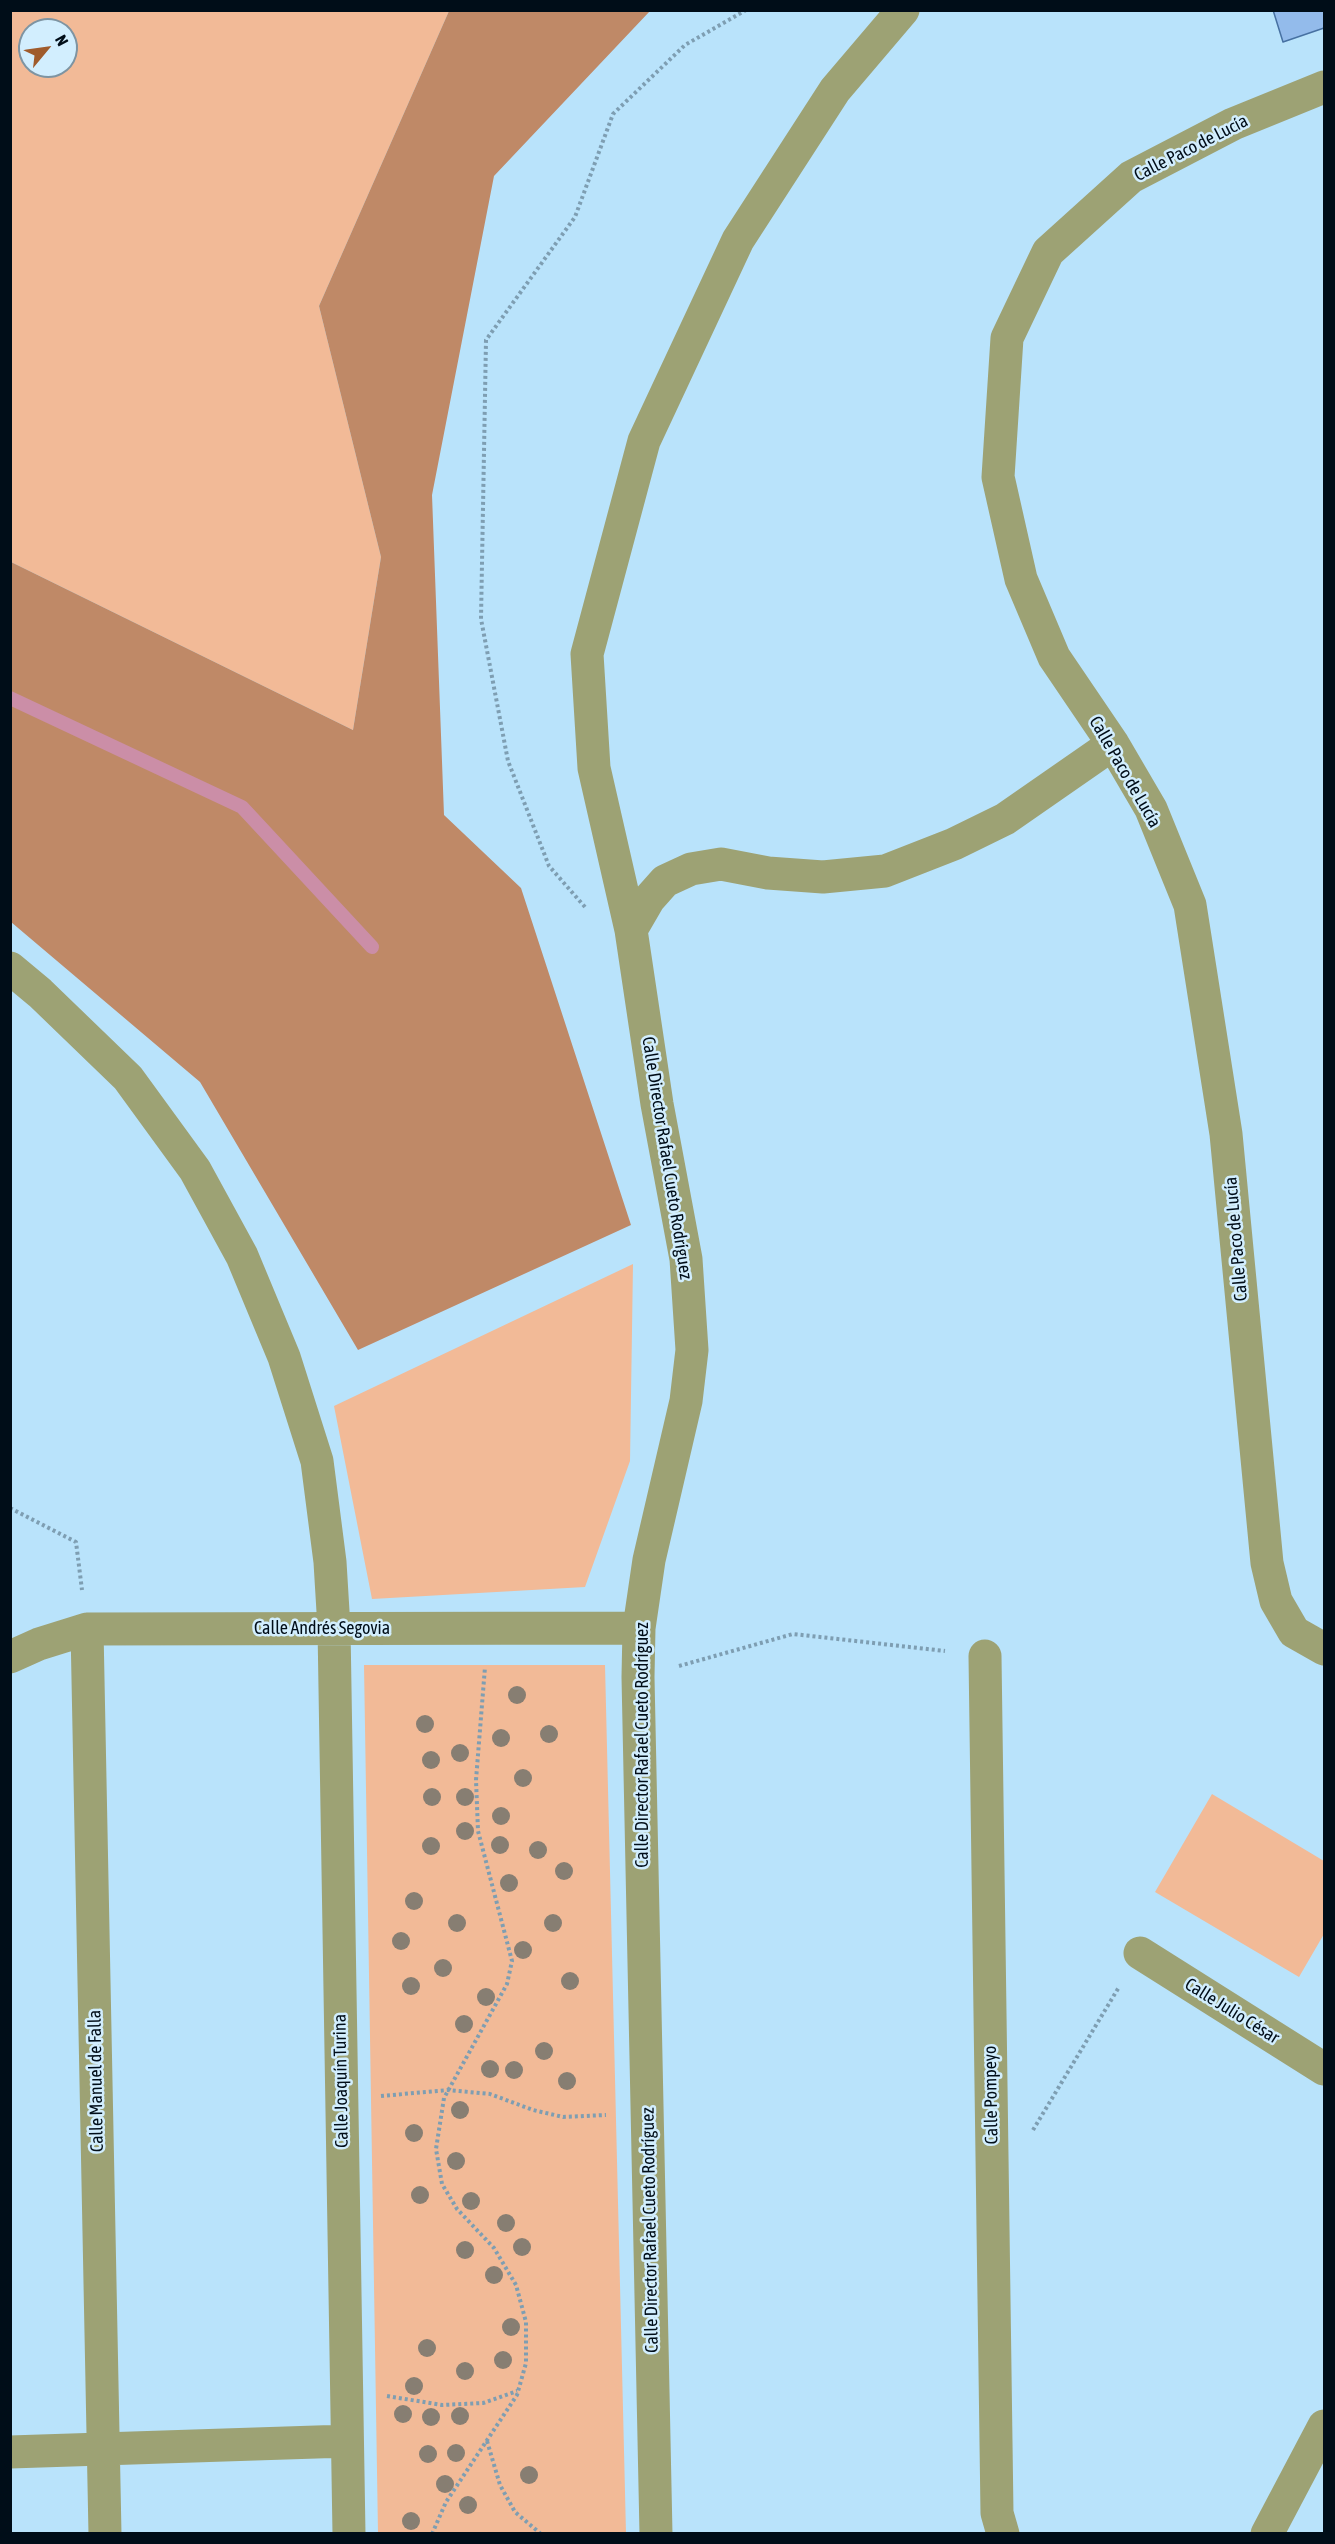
<!DOCTYPE html>
<meta charset="utf-8">
<style>
body{margin:0}
#map{position:relative;width:1335px;height:2544px;overflow:hidden;background:#b9e3fb;font-family:"Asap Condensed",sans-serif}
canvas{display:block}
.frame{position:absolute;inset:0;border:12px solid #000d18;pointer-events:none}
.north{position:absolute;left:18px;top:18px;width:60px;height:60px;box-sizing:border-box;background:#d2eefe;border:2px solid #7e94a2;border-radius:50%;rotate:61deg;font-size:16px;font-weight:700;line-height:24px;text-align:center;color:#000d18}
.north::after{content:'';display:block;margin:auto;width:21px;height:27px;background:#9f5b2c;clip-path:polygon(50% 0,100% 100%,50% 72%,0 100%)}
</style>
<div id="map">
<canvas width="1335" height="2544"></canvas>
<div class="frame"></div>
<div class="north">N</div>
</div>
<script>
const ctx = document.querySelector('canvas').getContext('2d');
ctx.lineJoin = 'round';
function fillPath(path, color) {
  ctx.fillStyle = color;
  ctx.fill(path, 'evenodd');
}
function shape(rows) {
  const path = new Path2D();
  for (const r of rows) {
    path.moveTo(r[0], r[1]);
    for (let i = 2; i < r.length; i += 2) path.lineTo(r[i], r[i + 1]);
  }
  return path;
}
function stroke(path, color, width, dash) {
  ctx.strokeStyle = color;
  ctx.lineWidth = width;
  ctx.lineCap = dash ? 'butt' : 'round';
  ctx.setLineDash(dash || []);
  ctx.stroke(path);
}
function drawText(font, color, halo, rows, align = 'center') {
  ctx.font = font + ' "Asap Condensed",sans-serif';
  ctx.lineWidth = 5;
  ctx.setLineDash([]);
  ctx.textBaseline = 'middle';
  ctx.strokeStyle = halo;
  ctx.fillStyle = color;
  for (const [text, x, y, turn = 0] of rows) {
    ctx.save();
    ctx.translate(x, y);
    ctx.rotate((+turn || 0) * Math.PI / 180);
    ctx.textAlign = isNaN(turn) ? turn : align;
    if (halo) ctx.strokeText(text, 0, 0);
    ctx.fillText(text, 0, 0);
    ctx.restore();
  }
}
fillPath(shape([
 [10,11,449,11,319,306,381,557,353,730,11,562],
 [30,30,66,30,66,66,30,66],
 [633,1264,630,1461,585,1587,372,1599,334,1406],
 [364,1665,605,1665,626,2533,378,2533],
 [1212,1794,1324,1861,1324,1934,1299,1977,1155,1892]
]), '#f2ba97');
fillPath(shape([
 [449,11,650,11,494,176,432,495,444,815,521,888,631,1225,358,1350,200,1082,11,922,11,562,353,730,381,557,319,306]
]), '#bf8967');
stroke(shape([
 [10,698,242,807,372,947]
]), '#cb8ea7', 14);
const building = shape([
 [1273,10,1324,10,1324,28,1283,42,1273,10]
]);
fillPath(building, '#93bbeb');
stroke(building, '#4771a2', 1.5);
stroke(shape([
 [585,907,549,866,508,761,481,619,486,340,575,217,613,114,685,45,746,10],
 [10,1508,76,1542,82,1590],
 [679,1666,793,1634,945,1651],
 [381,2096,448,2090,490,2094,533,2110,563,2117,606,2115],
 [1033,2130,1119,1987],
 [387,2396,442,2405,483,2403,517,2391],
 [487,2441,500,2485,515,2512,541,2534],
 [432,2534,446,2502,517,2395,526,2363,526,2322,516,2285,494,2248,457,2209,442,2184,436,2149,444,2098,507,1984,512,1961,478,1831,476,1780,485,1667]
]), '#7e9eb2', 4, [3, 3]);
stroke(shape([
 [1324,87,1233,124,1131,177,1048,252,1007,338,998,477,1021,579,1054,657,1113,744,1151,809,1190,905,1226,1134,1267,1563,1276,1601,1294,1632,1324,1649],
 [631,930,649,899,665,881,691,869,721,864,768,873,823,877,885,871,954,844,1005,819,1113,744],
 [10,968,40,993,128,1078,195,1170,242,1256,284,1357,317,1461,330,1562,334,1628,349,2534],
 [87,1629,105,2534],
 [985,1656,997,2513,1003,2534],
 [10,1657,39,1644,87,1629,639,1628],
 [1140,1953,1324,2069],
 [10,2452,347,2441],
 [656,2534,638,1677,639,1628,649,1560,686,1401,692,1350,686,1259,657,1104,631,930,594,768,587,654,644,441,738,240,835,90,903,10],
 [1267,2534,1324,2426]
]), '#9da274', 33);
ctx.fillStyle = '#877e72';
for (const [x, y] of [
 [517,1695],
 [425,1724],
 [549,1734],
 [501,1738],
 [460,1753],
 [431,1760],
 [523,1778],
 [432,1797],
 [465,1797],
 [501,1816],
 [465,1831],
 [500,1845],
 [431,1846],
 [538,1850],
 [564,1871],
 [509,1883],
 [414,1901],
 [457,1923],
 [553,1923],
 [401,1941],
 [523,1950],
 [443,1968],
 [570,1981],
 [411,1986],
 [486,1997],
 [464,2024],
 [544,2051],
 [490,2069],
 [514,2070],
 [567,2081],
 [460,2110],
 [414,2133],
 [456,2161],
 [420,2195],
 [471,2201],
 [506,2223],
 [522,2247],
 [465,2250],
 [494,2275],
 [511,2327],
 [427,2348],
 [503,2360],
 [465,2371],
 [414,2386],
 [403,2414],
 [460,2416],
 [431,2417],
 [456,2453],
 [428,2454],
 [529,2475],
 [445,2484],
 [468,2505],
 [411,2521]
]) {
  ctx.beginPath();
  ctx.arc(x, y, 9, 0, 2 * Math.PI);
  ctx.fill();
}
drawText('18px', '#000d18', '#d2eefe', [
 ["Calle Paco de Lucía",1191,148,-27],
 ["Calle Paco de Lucía",1125,772,60],
 ["Calle Director Rafael Cueto Rodríguez",667,1158,81],
 ["Calle Paco de Lucía",1236,1239,-95],
 ["Calle Andrés Segovia",322,1628],
 ["Calle Director Rafael Cueto Rodríguez",642,1745,-90],
 ["Calle Julio César",1232,2011,32],
 ["Calle Manuel de Falla",96,2081,-91],
 ["Calle Joaquín Turina",341,2081,-91],
 ["Calle Pompeyo",991,2095,-91],
 ["Calle Director Rafael Cueto Rodríguez",650,2230,-91]
]);
</script>
